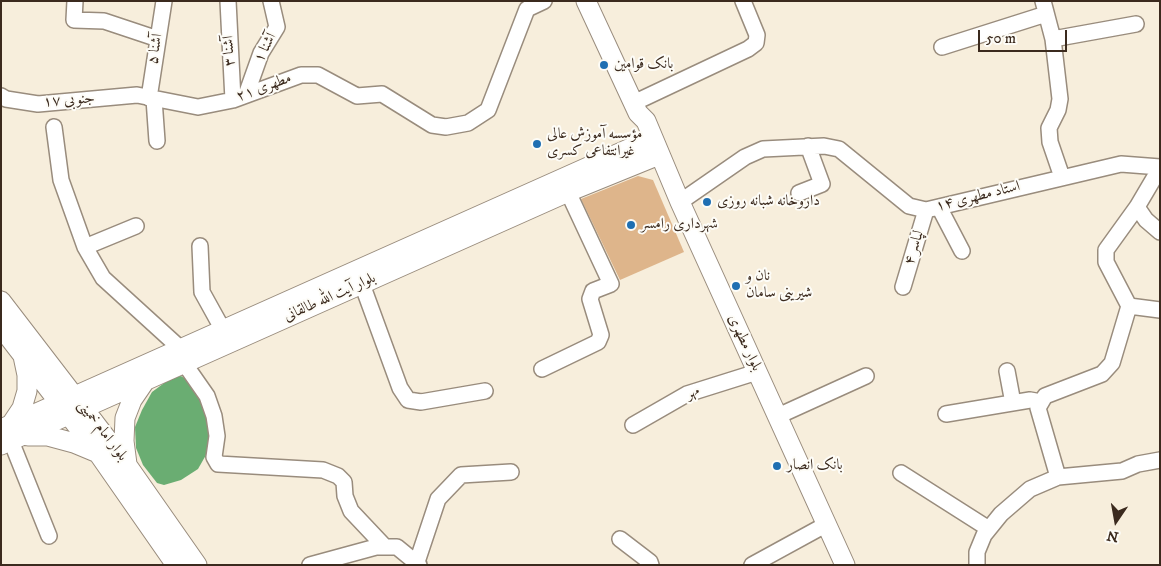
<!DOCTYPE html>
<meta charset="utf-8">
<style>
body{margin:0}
#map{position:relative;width:1161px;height:566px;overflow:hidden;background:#f7eedc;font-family:"IM FELL DW Pica",serif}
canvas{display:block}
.frame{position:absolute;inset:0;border:2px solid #3b2a1e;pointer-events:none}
.north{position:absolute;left:1091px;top:496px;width:50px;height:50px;-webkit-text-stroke:4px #fdfcf7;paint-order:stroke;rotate:192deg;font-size:14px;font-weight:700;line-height:20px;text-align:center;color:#3b2a1e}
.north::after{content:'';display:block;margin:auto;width:18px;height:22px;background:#3b2a1e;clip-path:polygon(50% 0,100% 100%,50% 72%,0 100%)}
.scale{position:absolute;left:978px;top:30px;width:89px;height:22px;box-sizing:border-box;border:2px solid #3b2a1e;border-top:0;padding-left:6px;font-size:15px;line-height:18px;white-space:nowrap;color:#3b2a1e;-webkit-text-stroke:4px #fdfcf7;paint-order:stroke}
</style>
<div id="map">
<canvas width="1161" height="566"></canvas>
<div class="frame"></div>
<div class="north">N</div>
<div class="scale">50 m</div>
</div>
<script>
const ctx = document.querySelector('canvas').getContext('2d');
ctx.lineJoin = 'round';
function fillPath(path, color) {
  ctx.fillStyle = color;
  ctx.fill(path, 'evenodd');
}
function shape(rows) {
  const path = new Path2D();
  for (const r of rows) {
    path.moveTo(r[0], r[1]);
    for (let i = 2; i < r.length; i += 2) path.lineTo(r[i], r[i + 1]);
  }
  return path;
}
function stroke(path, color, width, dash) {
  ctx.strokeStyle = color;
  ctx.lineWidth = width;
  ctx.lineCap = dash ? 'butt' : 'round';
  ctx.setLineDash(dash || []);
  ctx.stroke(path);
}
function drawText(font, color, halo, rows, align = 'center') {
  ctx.font = font + ' "IM FELL DW Pica",Amiri,serif';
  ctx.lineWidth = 4;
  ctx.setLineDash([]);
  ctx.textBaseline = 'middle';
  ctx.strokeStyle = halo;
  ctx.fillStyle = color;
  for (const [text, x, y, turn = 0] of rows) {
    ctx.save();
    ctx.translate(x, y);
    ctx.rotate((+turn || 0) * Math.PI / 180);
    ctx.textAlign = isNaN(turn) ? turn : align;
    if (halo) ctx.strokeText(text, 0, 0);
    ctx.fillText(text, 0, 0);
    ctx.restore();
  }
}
fillPath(shape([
 [181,376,195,385,208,408,210,448,198,469,181,480,164,485,157,483,143,465,136,448,135,427,142,410,152,392,171,378]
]), '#6aad72');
fillPath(shape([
 [638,176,653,180,684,252,620,280,581,199]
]), '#deb58b');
const minor = shape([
 [75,1,74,20,104,21,158,39],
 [228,1,233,100],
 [1043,1,1053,39,1060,99,1058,110,1049,128,1050,142,1062,177],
 [1053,39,1136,24],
 [942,47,1046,14],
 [246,95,261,53,277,27,271,1],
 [1,96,6,99,38,104,137,95,198,107,233,100,301,75,318,75,357,96,382,94,432,125,446,127,468,123,488,110,527,9,544,1],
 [149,98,164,1],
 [154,99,157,141],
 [642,99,748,49,756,43,757,35,743,1],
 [54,127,61,180,85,247,103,278,181,349],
 [799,193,822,184,808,146],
 [680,202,745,157,763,149,824,146,839,149,909,206,926,210,1121,164,1160,167],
 [939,207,962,251],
 [1137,207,1146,220,1160,232],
 [200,246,202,292,223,330],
 [85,247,136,226],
 [362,284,400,388,408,400,421,402,485,391],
 [903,287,926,210],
 [1129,306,1160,310],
 [184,363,207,396,214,416,217,436,214,457,218,464,323,470,338,476,344,482,345,496,351,511,385,547],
 [542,369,598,342,601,335,590,299,593,291,611,284,568,192],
 [1007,371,1013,403],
 [946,414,1030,400,1041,402],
 [778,416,866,376],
 [633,425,687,394,757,372],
 [11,441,49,536],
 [901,473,989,529],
 [1058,477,1038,408,1045,396,1102,374,1112,363,1129,306,1106,262,1106,250,1137,207,1160,168],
 [620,539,650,562,651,565],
 [417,562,438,499,461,475,511,472],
 [310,565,376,547,397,547,419,565],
 [752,565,827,524],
 [977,565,977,552,984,535,1001,514,1030,489,1058,477,1122,471,1138,464,1160,460]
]);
const major = shape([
 [586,1,638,113,646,121,680,202,845,565],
 [1,301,127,465,197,565],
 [1,327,98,453,176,565],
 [10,426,22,408,27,391,27,375,23,356],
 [1,429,653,138],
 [28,436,48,436,74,443,98,453],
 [1,445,568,192,659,155],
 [127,464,124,441,125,418,132,400,145,381]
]);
stroke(minor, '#998c7d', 18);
stroke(major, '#998c7d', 21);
stroke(minor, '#fff', 15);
stroke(major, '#fff', 19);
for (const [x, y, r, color] of [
 [604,65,5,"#1f6fb2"],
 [537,144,5,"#1f6fb2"],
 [707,202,5,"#1f6fb2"],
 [631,225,5,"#1f6fb2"],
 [736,286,5,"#1f6fb2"],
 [777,466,5,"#1f6fb2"]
]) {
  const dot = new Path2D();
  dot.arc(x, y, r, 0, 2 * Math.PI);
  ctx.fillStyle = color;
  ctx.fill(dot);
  stroke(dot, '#fdfcf7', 2);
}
drawText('15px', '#3b2a1e', '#fdfcf7', [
 ["آشنا ۱",266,48,-62],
 ["آشنا ۵",156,49,-81],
 ["آشنا ۳",230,51,-93],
 ["مطهری ۲۱",264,88,-20],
 ["جنوبی ۱۷",69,101,-4],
 ["استاد مطهری ۱۴",978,197,-14],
 ["لپاسر ۴",915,248,-73],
 ["بلوار آیت الله طالقانی",330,298,-24],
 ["بلوار مطهری",744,343,65],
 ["مهر",693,393,-21],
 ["بلوار امام خمینی",102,431,53]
]);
drawText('15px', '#3b2a1e', '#fdfcf7', [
 ["بانک قوامین",614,65],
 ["مؤسسه آموزش عالی",547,135],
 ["غیرانتفاعی کسری",547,152],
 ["داروخانه شبانه روزی",717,202],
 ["شهرداری رامسر",641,225],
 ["نان و",746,277],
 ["شیرینی سامان",746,294],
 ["بانک انصار",787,466]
], 'left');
</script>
